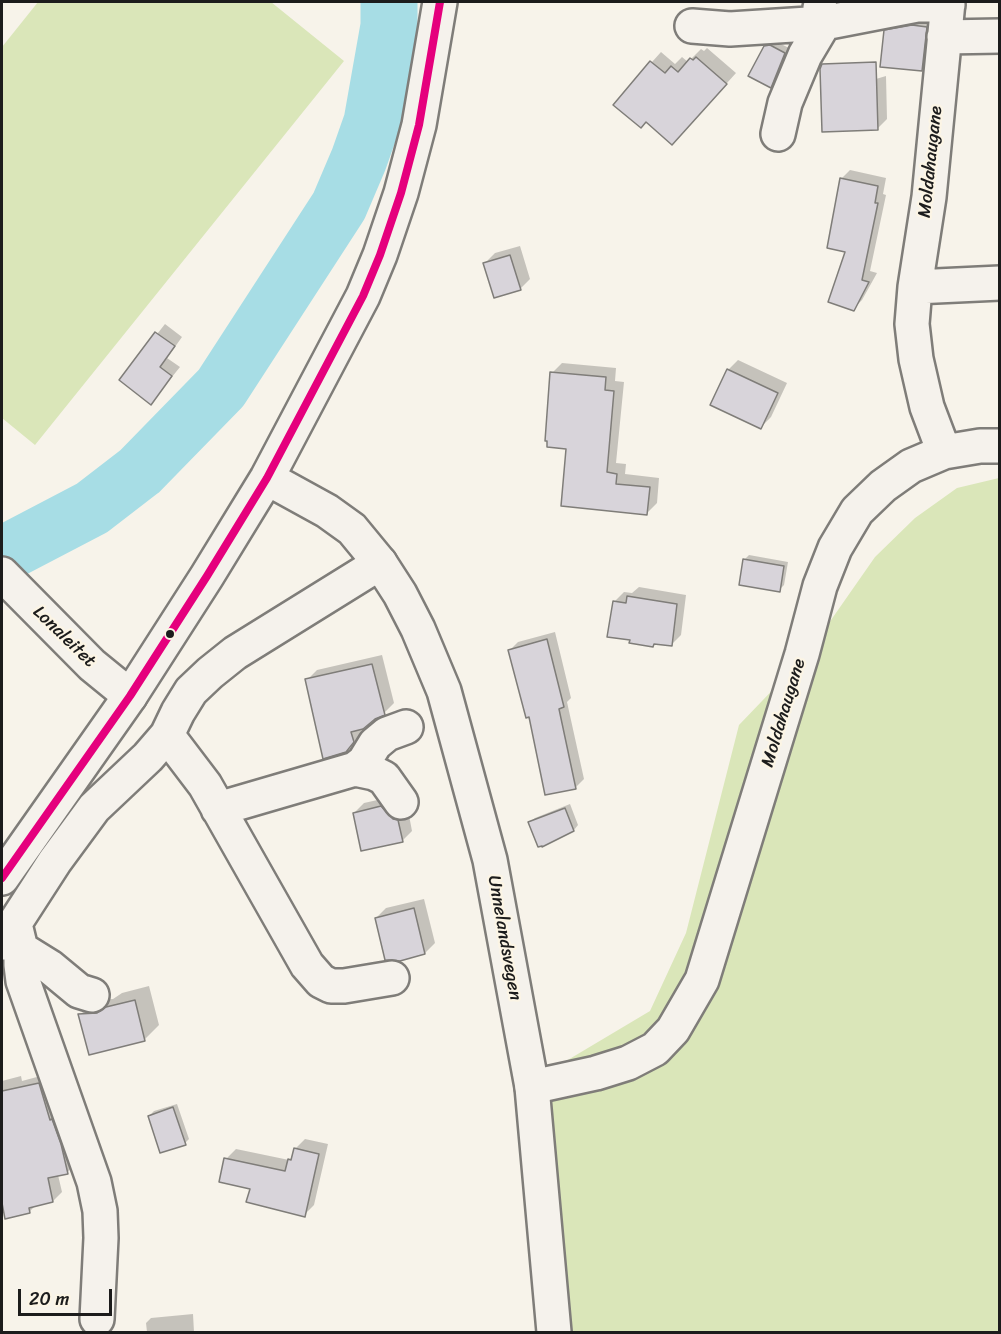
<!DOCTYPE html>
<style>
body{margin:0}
#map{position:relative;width:1001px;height:1334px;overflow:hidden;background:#f7f3ea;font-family:Sriracha,sans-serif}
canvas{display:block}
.frame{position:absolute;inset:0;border:3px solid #1c1c1c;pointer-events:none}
.scale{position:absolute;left:18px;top:1289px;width:94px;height:27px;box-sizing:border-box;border:3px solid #1c1c1c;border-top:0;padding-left:8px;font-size:18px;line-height:21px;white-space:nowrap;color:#1c1c1c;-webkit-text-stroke:4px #fcf5e5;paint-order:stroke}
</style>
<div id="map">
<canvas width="1001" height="1334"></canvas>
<div class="frame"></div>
<div class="scale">20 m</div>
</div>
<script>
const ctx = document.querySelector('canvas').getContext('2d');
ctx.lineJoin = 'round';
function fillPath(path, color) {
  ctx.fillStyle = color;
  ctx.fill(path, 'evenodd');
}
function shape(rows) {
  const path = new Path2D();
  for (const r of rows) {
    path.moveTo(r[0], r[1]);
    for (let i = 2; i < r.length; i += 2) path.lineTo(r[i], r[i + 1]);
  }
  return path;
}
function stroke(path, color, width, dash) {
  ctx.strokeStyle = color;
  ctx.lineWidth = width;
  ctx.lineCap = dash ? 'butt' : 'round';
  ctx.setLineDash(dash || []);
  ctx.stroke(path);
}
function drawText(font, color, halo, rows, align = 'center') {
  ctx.font = font + ' Sriracha,sans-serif';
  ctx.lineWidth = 4.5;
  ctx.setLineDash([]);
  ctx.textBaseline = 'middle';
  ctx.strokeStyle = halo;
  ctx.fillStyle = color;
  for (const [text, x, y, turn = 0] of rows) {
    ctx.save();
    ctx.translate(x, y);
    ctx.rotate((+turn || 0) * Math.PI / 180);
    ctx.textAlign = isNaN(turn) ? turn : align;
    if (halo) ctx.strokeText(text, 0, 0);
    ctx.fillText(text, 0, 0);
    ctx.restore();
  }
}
fillPath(shape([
 [38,2,271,2,344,61,35,445,2,418,2,47],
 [999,478,999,1332,558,1332,526,1103,556,1067,650,1011,686,933,739,725,808,653,875,557,915,518,957,488]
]), '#dae6b9');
fillPath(shape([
 [918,21,931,22,927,65,922,70,885,31,890,26],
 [775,41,789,48,775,82,771,86,765,47,770,42],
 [707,48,736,73,682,133,652,62,661,52,675,64,682,57,688,62,701,49,704,51],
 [886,76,887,119,877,129,832,92],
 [850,170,886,178,883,194,886,195,870,271,877,273,862,300,853,309,841,179],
 [520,246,530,279,520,289,485,263,495,253],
 [165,324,182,337,167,358,180,367,151,403,121,380],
 [738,360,787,383,771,417,761,427,728,370],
 [562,363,616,368,615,381,624,382,616,463,626,464,625,474,659,478,657,503,647,513,568,447,552,373],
 [749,555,788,562,784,585,779,590,744,560],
 [639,587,686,595,681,635,671,645,614,602,624,592,632,593],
 [555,632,571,698,567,702,584,779,576,787,530,715,510,650,518,642],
 [382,655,394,703,384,713,375,718,362,728,363,731,346,751,307,680,317,670],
 [391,797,408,810,412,831,402,841,354,813,364,803],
 [570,804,578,825,574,830,530,822,535,818],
 [424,899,435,943,425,953,376,918,386,908],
 [149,986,159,1025,144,1040,80,1015,95,1000,113,999,122,993],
 [48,1074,76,1163,67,1173,58,1175,62,1192,53,1201,36,1205,30,1211,6,1217,2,1196,2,1081,21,1076,22,1081],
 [177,1104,189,1139,185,1143,149,1116,154,1111],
 [305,1139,328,1144,314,1205,304,1215,251,1188,226,1159,236,1149,289,1160,294,1155,295,1149],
 [193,1314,194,1332,147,1332,146,1323,151,1318]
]), '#0003');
stroke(shape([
 [2,555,92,508,140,471,221,388,339,206,359,159,372,122,389,26,389,2]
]), '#a7dde5', 57);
const building = shape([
 [912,25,927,27,922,71,880,67,884,30,912,25],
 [770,45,785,53,771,88,748,76,764,46,770,45],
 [696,57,727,84,672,145,646,122,641,128,613,105,650,61,665,73,671,66,678,72,690,58,693,60,696,57],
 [876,62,878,130,822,132,820,69,822,64,876,62],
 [840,178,878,186,875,203,878,203,862,280,869,282,854,311,828,302,845,252,827,248,840,178],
 [510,255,521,290,494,298,483,263,510,255],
 [155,332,175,346,160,367,172,376,151,405,119,380,155,332],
 [727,369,778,393,761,429,710,405,727,369],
 [550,372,606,377,605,390,614,391,607,472,617,474,616,484,650,487,647,515,561,506,566,449,547,447,547,441,545,441,550,372],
 [743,559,784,566,780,592,739,585,743,559],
 [627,596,677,604,672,646,654,644,653,647,629,643,630,640,607,637,613,601,626,603,627,596],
 [547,639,564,707,559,709,576,789,545,795,529,717,526,718,508,650,547,639],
 [372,664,385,715,375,719,363,729,351,732,354,742,346,752,323,759,305,679,372,664],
 [381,806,393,819,398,820,403,842,361,851,353,813,381,806],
 [565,808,574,831,542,847,542,846,538,847,528,822,565,808],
 [414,908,425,954,400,961,385,960,375,918,414,908],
 [135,1000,145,1041,89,1055,78,1014,97,1013,106,1007,135,1000],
 [39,1083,50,1120,52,1119,61,1144,68,1174,48,1178,53,1202,29,1208,30,1213,5,1219,2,1203,2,1091,39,1083],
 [173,1107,186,1145,160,1153,148,1116,173,1107],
 [294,1148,319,1154,305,1217,246,1202,250,1189,219,1182,224,1158,285,1171,288,1159,291,1160,294,1148]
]);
fillPath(building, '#d8d4da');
stroke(building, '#7f7d79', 1.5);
const minor = shape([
 [692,26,730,29,824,23,917,5,948,5],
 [944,37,1000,36],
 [778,134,785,103,805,55,824,23,820,8],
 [915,287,1000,283],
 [944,452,927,407,916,359,912,324,915,287,929,197,948,2],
 [2,574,92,665,130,696],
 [167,735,205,785,307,965,321,981,331,986,344,986,392,978],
 [355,769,374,773,384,778,401,802],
 [218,809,355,769,364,762,375,744,387,734,406,727],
 [15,924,21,949,21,965,23,981,94,1182,100,1211,101,1238,97,1319],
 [2,943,55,861,94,808,148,757,167,735,178,712,191,691,210,673,235,653,380,563],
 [21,949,50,967,79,991,92,995],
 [532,1087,596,1073,628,1063,655,1049,673,1030,702,980,802,654,820,586,835,548,857,511,883,486,911,466,944,452,980,446,1000,446]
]);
const major = shape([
 [267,478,327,511,352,529,380,563,400,594,418,629,444,691,490,860,532,1087,554,1332],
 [2,878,130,696,207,576,267,478,363,296,380,255,401,193,419,125,440,2]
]);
stroke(minor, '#7f7d79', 38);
stroke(major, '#7f7d79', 38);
stroke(minor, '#f5f2ec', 33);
stroke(major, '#f5f2ec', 33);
stroke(shape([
 [2,878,130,696,207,576,267,478,363,296,380,255,401,193,419,125,440,2]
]), '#e5007d', 8);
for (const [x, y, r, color] of [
 [170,634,5,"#1c1c1c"]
]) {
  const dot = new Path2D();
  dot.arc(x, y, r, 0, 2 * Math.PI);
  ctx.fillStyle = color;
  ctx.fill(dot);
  stroke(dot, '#fcf5e5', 2);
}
drawText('18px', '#1c1c1c', '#fcf5e5', [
 ["Moldahaugane",931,162,-84],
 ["Lonaleitet",64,637,44],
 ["Moldahaugane",784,713,-73],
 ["Unnelandsvegen",504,938,80]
]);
</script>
